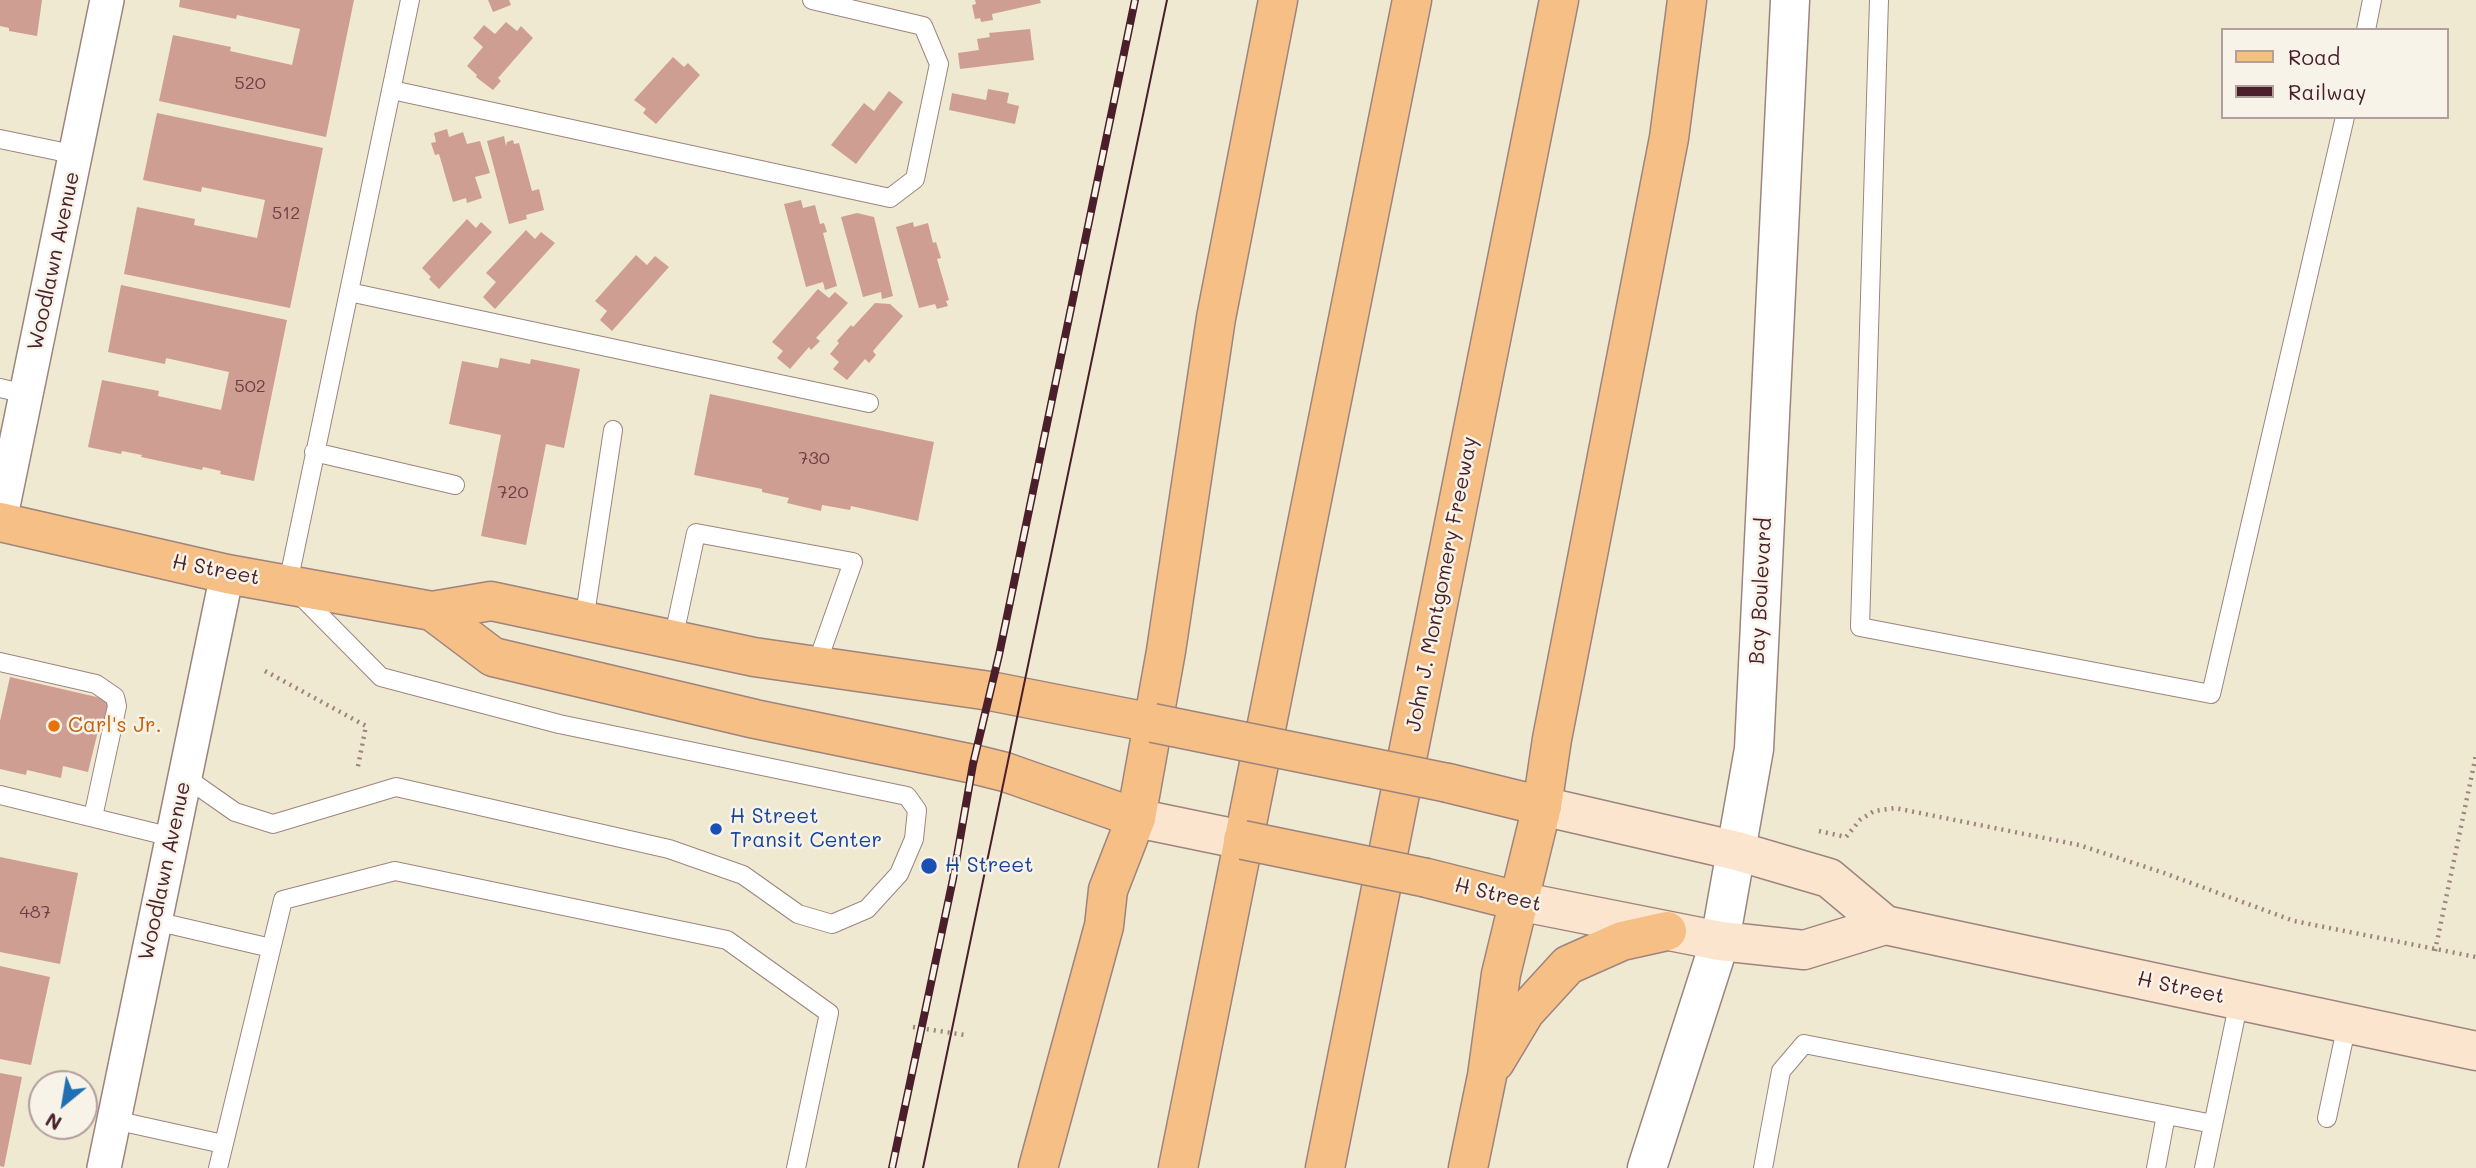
<!DOCTYPE html>
<style>
body{margin:0}
#map{position:relative;width:2476px;height:1168px;overflow:hidden;background:#f0e9d2;font-family:Mali,sans-serif}
canvas{display:block}
.legend{position:absolute;left:2221px;top:28px;width:228px;height:91px;box-sizing:border-box;background:#f7f3e8;border:2px solid #b29e9c;margin:0;padding:9px 12px;list-style:none;font-size:21px;color:#4a1f2b}
.legend li{display:flex;align-items:center;gap:14px;height:35px}
.legend b{width:35px;border:2px solid #b29e9c}
.north{position:absolute;left:28px;top:1070px;width:70px;height:70px;box-sizing:border-box;background:#f7f3e8;border:2px solid #b29e9c;border-radius:50%;rotate:210deg;font-size:19px;font-weight:700;line-height:28px;text-align:center;color:#4a1f2b}
.north::after{content:'';display:block;margin:auto;width:24px;height:32px;background:#1f6fb2;clip-path:polygon(50% 0,100% 100%,50% 72%,0 100%)}
</style>
<div id="map">
<canvas width="2476" height="1168"></canvas>
<ul class="legend">
<li><b style="height:9px;background:#f5bf86"></b>Road</li>
<li><b style="height:9px;background:#4a1f2b"></b>Railway</li>
</ul>
<div class="north">N</div>
</div>
<script>
const ctx = document.querySelector('canvas').getContext('2d');
ctx.lineJoin = 'round';
function fillPath(path, color) {
  ctx.fillStyle = color;
  ctx.fill(path, 'evenodd');
}
function shape(rows) {
  const path = new Path2D();
  for (const r of rows) {
    path.moveTo(r[0], r[1]);
    for (let i = 2; i < r.length; i += 2) path.lineTo(r[i], r[i + 1]);
  }
  return path;
}
function stroke(path, color, width, dash) {
  ctx.strokeStyle = color;
  ctx.lineWidth = width;
  ctx.lineCap = dash ? 'butt' : 'round';
  ctx.setLineDash(dash || []);
  ctx.stroke(path);
}
function drawText(font, color, halo, rows, align = 'center') {
  ctx.font = font + ' Mali,sans-serif';
  ctx.lineWidth = 5;
  ctx.setLineDash([]);
  ctx.textBaseline = 'middle';
  ctx.strokeStyle = halo;
  ctx.fillStyle = color;
  for (const [text, x, y, turn = 0] of rows) {
    ctx.save();
    ctx.translate(x, y);
    ctx.rotate((+turn || 0) * Math.PI / 180);
    ctx.textAlign = isNaN(turn) ? turn : align;
    if (halo) ctx.strokeText(text, 0, 0);
    ctx.fillText(text, 0, 0);
    ctx.restore();
  }
}
fillPath(shape([
 [0,0,42,0,37,36,9,31,9,28,0,26],
 [180,0,354,0,326,137,159,101,173,35,231,47,230,51,292,65,300,29,237,15,236,19,179,7],
 [488,0,509,0,511,5,493,12],
 [975,0,1040,0,1041,3,992,14,993,20,981,22,980,18,975,19,972,5,976,4],
 [506,22,517,31,521,26,533,38,498,78,501,81,493,90,476,77,477,75,467,66,483,47,473,38,484,25,495,34],
 [1030,29,1034,60,960,69,958,53,979,50,977,39,990,37,989,33],
 [673,57,684,67,688,63,700,75,656,124,643,113,646,109,634,100],
 [988,89,1009,93,1007,103,1019,106,1015,124,949,110,952,93,986,100],
 [889,91,903,102,856,164,831,145,864,103,874,111],
 [157,113,323,148,290,308,124,274,137,207,195,219,194,225,257,238,265,200,202,187,201,192,143,180],
 [447,129,449,137,463,132,467,144,480,141,490,173,475,177,482,198,467,203,466,198,453,202,439,154,435,155,431,143,436,142,434,133],
 [504,136,506,146,507,142,513,140,514,144,519,143,532,191,539,189,544,210,526,215,527,219,509,224,487,141],
 [801,200,803,208,815,205,820,224,824,223,827,232,823,233,837,286,825,290,823,282,806,287,784,204],
 [857,213,874,217,893,296,882,299,881,292,863,297,841,217],
 [467,219,476,228,481,222,492,232,439,289,429,279,431,277,422,268],
 [913,222,914,227,928,223,933,243,936,242,941,258,937,259,949,300,946,301,948,306,937,309,935,304,919,308,896,227],
 [526,230,535,239,541,232,555,243,495,309,483,297,496,282,486,273],
 [636,255,647,265,655,256,669,267,612,331,600,320,607,311,595,301],
 [121,285,287,320,254,481,220,474,221,471,203,467,202,470,141,457,142,455,122,451,121,454,88,447,102,380,159,391,158,396,221,410,229,372,166,358,165,364,108,352],
 [818,289,829,298,835,292,848,303,816,338,820,341,811,350,809,347,790,369,777,358,783,351,772,342],
 [875,303,890,304,903,316,873,351,876,355,869,363,865,359,847,380,833,369,839,362,830,354,839,343,837,341,851,325,853,327],
 [500,358,530,364,531,359,580,369,564,448,546,444,526,545,481,536,501,435,449,424,462,361,498,368],
 [710,394,934,442,918,521,851,506,850,510,822,505,821,511,787,503,789,498,762,492,762,489,694,475],
 [10,677,114,701,107,733,98,731,88,772,63,766,61,778,27,770,26,775,0,769,0,721],
 [0,857,78,873,60,964,0,952],
 [0,966,50,977,31,1065,0,1059],
 [0,1073,22,1077,4,1167,0,1166]
]), '#ce9e92');
const service = shape([
 [1879,0,1860,627,2211,694,2345,117],
 [2366,30,2372,0],
 [392,90,890,198,915,179,939,64,923,26,812,0],
 [0,139,77,155],
 [349,292,869,403],
 [0,388,26,394],
 [314,452,455,485],
 [584,621,613,430],
 [673,640,696,533,853,562,816,666],
 [0,662,96,684,115,697,117,706,93,817],
 [185,777,235,812,273,824,396,787,669,849,743,875,798,914,832,924,867,909,899,874,914,839,917,810,907,796,559,724,381,677,288,583,410,0],
 [0,795,172,837],
 [155,921,271,948],
 [2327,1118,2347,1024],
 [114,1120,223,1144],
 [218,1168,283,900,395,871,727,940,829,1013,796,1168],
 [1763,1168,1781,1071,1804,1044,2213,1124],
 [2156,1168,2166,1115],
 [2204,1168,2239,1001]
]);
const minor = shape([
 [0,521,107,0],
 [104,1168,227,574]
]);
const tertiary = shape([
 [1647,1168,1720,941,1754,749,1790,0]
]);
const secondary = shape([
 [1542,806,1737,851,1829,878,1885,925,2476,1051],
 [1136,818,1243,840],
 [1518,901,1720,941,1804,950,1885,925]
]);
const primary = shape([
 [0,522,227,574,432,611,491,601,754,657,990,691,1153,723],
 [432,611,493,657,755,719,973,764,1005,772,1136,818],
 [1448,783,1542,806],
 [1427,878,1518,901]
]);
const motorway = shape([
 [1495,1062,1525,1012,1568,965,1622,941,1667,931],
 [1038,1168,1104,926,1108,890,1136,818,1166,651,1216,318,1278,0],
 [1178,1168,1412,0],
 [1325,1168,1559,0],
 [1468,1168,1487,1076,1501,974,1542,806,1552,739,1669,138,1687,0]
]);
stroke(service, '#9d847e', 20);
stroke(minor, '#9d847e', 36);
stroke(tertiary, '#9d847e', 41);
stroke(secondary, '#9d847e', 41);
stroke(primary, '#9d847e', 41);
stroke(motorway, '#9d847e', 41);
stroke(shape([
 [265,671,366,726,357,771],
 [1819,831,1846,837,1860,820,1874,811,1895,808,2079,845,2164,873,2294,921,2476,957],
 [2435,951,2476,755],
 [913,1027,965,1035]
]), '#9d847e', 4.5, [2, 5]);
stroke(service, '#fff', 18);
stroke(minor, '#fff', 33);
stroke(tertiary, '#fff', 38);
stroke(secondary, '#fbe5cf', 38);
stroke(primary, '#f5bf86', 38);
stroke(motorway, '#f5bf86', 38);
stroke(shape([
 [923,1168,1167,0]
]), '#4a1f2b', 2);
const rail = shape([
 [892,1168,953,879,973,764,999,655,1135,0]
]);
stroke(rail, '#4a1f2b', 8);
stroke(rail, '#f7f3e8', 5, [16]);
const primaryBridge = shape([
 [1153,723,1448,783],
 [1243,840,1427,878]
]);
stroke(primaryBridge, '#9d847e', 41, []);
stroke(primaryBridge, '#f5bf86', 38);
for (const [x, y, r, color] of [
 [54,726,7,"#e8710a"],
 [716,829,7,"#1a4fb4"],
 [929,866,9,"#1a4fb4"]
]) {
  const dot = new Path2D();
  dot.arc(x, y, r, 0, 2 * Math.PI);
  ctx.fillStyle = color;
  ctx.fill(dot);
  stroke(dot, '#f7f3e8', 2.5);
}
drawText('18px', '#6b3f45', null, [
 ["520",250,83],
 ["512",286,213],
 ["502",250,386],
 ["730",814,458],
 ["720",513,492],
 ["487",35,912]
]);
drawText('21px', '#4a1f2b', '#f7f3e8', [
 ["Woodlawn Avenue",54,261,-78],
 ["H Street",216,570,11],
 ["John J. Montgomery Freeway",1442,584,-79],
 ["Bay Boulevard",1761,591,-87],
 ["Woodlawn Avenue",165,871,-78],
 ["H Street",1498,895,13],
 ["H Street",2181,988,12]
]);
drawText('21px', '#c56008', '#f7f3e8', [
 ["Carl's Jr.",68,726]
], 'left');
drawText('21px', '#164399', '#f7f3e8', [
 ["H Street",730,817],
 ["Transit Center",730,841],
 ["H Street",945,866]
], 'left');
</script>
